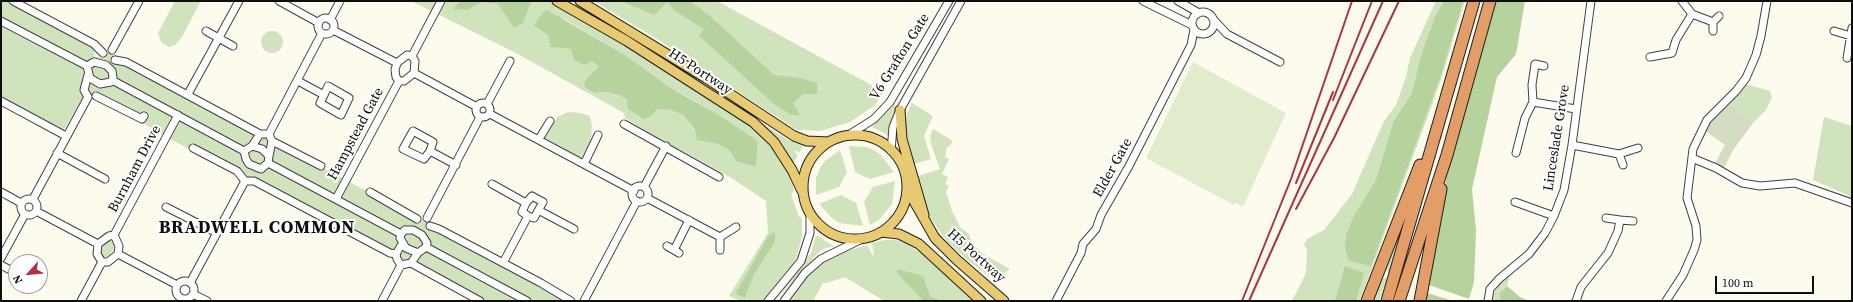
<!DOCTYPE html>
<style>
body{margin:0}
#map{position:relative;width:1853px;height:302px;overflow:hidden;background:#fdfaee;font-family:"Source Serif 4",serif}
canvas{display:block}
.frame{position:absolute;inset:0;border:2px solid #0d0d0d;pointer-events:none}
.north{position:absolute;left:8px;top:254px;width:40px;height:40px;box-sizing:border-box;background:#fff;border:1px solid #9e9e9e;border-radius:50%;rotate:243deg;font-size:11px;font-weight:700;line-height:16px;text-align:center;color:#0d0d0d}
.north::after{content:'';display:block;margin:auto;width:14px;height:18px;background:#ab363d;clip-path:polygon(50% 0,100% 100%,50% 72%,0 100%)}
.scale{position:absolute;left:1715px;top:276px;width:99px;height:18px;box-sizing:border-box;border:2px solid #0d0d0d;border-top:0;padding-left:5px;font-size:12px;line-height:14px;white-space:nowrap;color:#0d0d0d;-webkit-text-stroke:3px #fff;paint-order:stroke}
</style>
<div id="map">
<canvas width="1853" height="302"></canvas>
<div class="frame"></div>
<div class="north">N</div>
<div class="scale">100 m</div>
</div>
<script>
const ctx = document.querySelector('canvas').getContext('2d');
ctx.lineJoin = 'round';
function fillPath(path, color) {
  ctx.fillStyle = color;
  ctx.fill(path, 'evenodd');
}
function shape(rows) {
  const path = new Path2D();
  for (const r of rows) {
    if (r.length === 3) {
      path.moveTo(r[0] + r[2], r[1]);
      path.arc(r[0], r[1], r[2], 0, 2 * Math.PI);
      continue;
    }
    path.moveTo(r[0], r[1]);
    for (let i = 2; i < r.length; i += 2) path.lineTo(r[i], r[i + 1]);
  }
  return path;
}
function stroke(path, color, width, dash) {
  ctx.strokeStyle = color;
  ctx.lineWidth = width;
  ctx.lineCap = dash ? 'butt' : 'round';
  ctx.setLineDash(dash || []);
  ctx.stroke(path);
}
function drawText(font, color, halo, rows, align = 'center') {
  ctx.font = font + ' "Source Serif 4",serif';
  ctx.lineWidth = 4;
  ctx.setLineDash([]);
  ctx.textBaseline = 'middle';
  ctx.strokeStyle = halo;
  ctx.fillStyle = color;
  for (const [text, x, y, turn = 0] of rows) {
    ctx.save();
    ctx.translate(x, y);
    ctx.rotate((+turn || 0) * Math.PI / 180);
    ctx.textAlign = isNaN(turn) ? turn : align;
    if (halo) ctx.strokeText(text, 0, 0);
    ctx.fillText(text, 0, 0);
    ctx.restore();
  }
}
fillPath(shape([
 [1,1,8,1,91,46,95,50,94,56,101,58,106,53,110,52,272,141,574,301,478,301,170,139,93,94,86,92,63,131,1,99],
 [175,1,201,1,182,37,175,45,169,47,161,42,158,33],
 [411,1,460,1,454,9,468,10,483,2,499,4,508,19,523,23,532,1,557,1,752,126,778,155,788,172,794,190,791,194,799,217,802,218,802,236,793,271,775,291,762,301,740,301,729,296,768,233,766,201,733,179,679,149,673,148,625,118,624,113,514,52],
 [564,19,625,55,671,88,688,97,758,141,756,167,737,162,729,150,718,144,698,140,695,131,683,115,671,110,658,109,651,116,619,95,606,92,594,93,586,79,599,66,571,49,550,47,548,35],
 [768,236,775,242,755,273,745,298,735,294],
 [593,1,717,1,884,92,874,106,850,122,820,131,797,130,654,37],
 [1436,1,1465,1,1439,86,1362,295,1359,301,1292,301,1306,273,1307,250,1304,245,1307,239,1324,230,1352,194,1384,121,1396,105,1406,77,1410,58],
 [272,42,11],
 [1745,84,1770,91,1772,97,1766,110,1754,122,1730,104],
 [912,103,933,116,924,136,931,159,914,164,905,126,907,114],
 [894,105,896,106,890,126,889,136,872,127],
 [568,112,580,113,590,116,592,126,591,139,581,158,545,138,557,117],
 [1824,117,1852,126,1852,197,1813,180],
 [762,123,788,140,803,146,799,153,795,150,794,152,798,155,793,164,780,144,761,124],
 [933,129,953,141,950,146,947,147,945,157,949,159,942,174,948,177,945,184,949,186,946,192,952,211,960,227,969,234,973,245,983,254,1010,269,997,278,990,277,966,259,947,241,930,218,915,177,940,169,931,144,930,136],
 [849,146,867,147,874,150,881,155,894,172,870,179,855,172],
 [840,150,847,172,839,187,816,195,816,178,820,168,825,161],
 [895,181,892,204,880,219,870,225,864,202,873,187],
 [841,195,856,203,863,226,839,223,832,218,819,204],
 [1401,223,1404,225,1389,272,1384,270],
 [816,235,834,246,823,249,816,255,775,301,811,253],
 [111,239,114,244,114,248,110,255,103,258,101,255,100,249,103,244],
 [885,240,896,240,906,244,949,270,981,301,942,301,930,296,897,273,923,301,884,301,845,277,827,283,823,283,813,301,787,301,821,259,867,245,874,257,872,243],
 [1510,274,1507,286,1499,294,1501,301,1491,301,1494,293,1504,277],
 [1381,278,1387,279,1379,301,1371,301]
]), '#d1e3bc');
fillPath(shape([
 [460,1,532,1,523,23,514,28,498,4,483,2,468,10,453,9],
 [621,1,690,1,711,17,774,75,801,78,817,83,817,94,803,94,793,103,800,116,790,114,774,104,704,40,699,36,704,29,674,10,667,2,654,15],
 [1444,1,1463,1,1442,72,1371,266,1349,261,1345,248,1346,235,1354,216,1376,180,1394,121,1412,93,1421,56,1435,17],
 [1494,1,1525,1,1516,54,1497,77,1472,189,1476,230,1474,282,1469,299,1426,284,1448,170],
 [547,10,625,55,671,88,720,116,758,141,756,167,737,162,729,150,718,144,697,140,695,130,683,115,671,110,658,109,651,116,644,119,628,109,627,100,619,95,606,92,594,93,584,86,586,79,599,66,591,61,585,65,574,60,571,49,550,47,548,35,534,25,542,13],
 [775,232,775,242,755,273,745,298,735,294,768,236],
 [1345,266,1364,273,1356,301,1335,301],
 [897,269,923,276,930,296,942,301,923,301,897,273],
 [1507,286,1520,297,1529,301,1501,301,1499,294],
 [1427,293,1453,301,1424,301]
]), '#b6d29d');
fillPath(shape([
 [1730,104,1754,122,1733,150,1723,170,1714,165,1725,145,1704,130,1711,119]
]), '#d4dcc2');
fillPath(shape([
 [1193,62,1286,113,1243,207,1235,203,1234,205,1146,158]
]), '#e1eccc');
const minor = shape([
 [13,1,94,44,103,53],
 [279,1,319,23],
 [1143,1,1192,25],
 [1178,1,1199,13],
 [1682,1,1692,14,1713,22],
 [1203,23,11],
 [326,26,8],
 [1213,19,1227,34,1280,62],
 [330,20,340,1],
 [1,21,87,66],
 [333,30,397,63],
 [206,31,233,46],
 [1713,31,1713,22,1719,16],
 [1834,31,1851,36],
 [112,50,139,1],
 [412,56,441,1],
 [1650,57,1672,53,1676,40,1692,14],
 [1847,58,1852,28],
 [115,60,126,62,260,134],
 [94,62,106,65,112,71,113,77,111,82,100,84,90,78,87,66,94,62],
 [1544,66,1535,64,1532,85,1533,102,1576,109],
 [414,73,477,107],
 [112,80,244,151],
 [298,81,324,95,328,86,349,98,341,115,320,103,324,95],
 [399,81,396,77,395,70,397,63,407,55,412,56],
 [399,81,404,81,414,73,415,61,412,56],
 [188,94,239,1],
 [96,96,142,119,144,116],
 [88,97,84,90,88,75],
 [1,101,66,136],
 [483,110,7],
 [487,104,510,61],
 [490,114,634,191],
 [624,124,719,177],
 [269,134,322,33],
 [847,136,874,119,890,102,949,1],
 [539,139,550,121],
 [272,141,321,166],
 [1572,145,1619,154,1638,148],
 [252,146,262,149,269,156,268,163,261,169,249,164,246,159,244,151,252,146],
 [252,146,260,134,269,134,272,141,269,156],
 [193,148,237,171,245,181],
 [430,151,433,142,413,131,403,149,424,159,430,151,456,165],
 [891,151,893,127,900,110,961,1],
 [57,153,105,179],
 [1516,153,1525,118,1533,102],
 [1619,154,1623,165],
 [1692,158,1716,168,1742,183,1760,186,1795,183,1852,203],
 [268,163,401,234],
 [584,164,598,135],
 [245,181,254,181,390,253,396,254],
 [492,184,526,203],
 [640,194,8],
 [644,187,666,146],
 [1,192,21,203],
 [370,192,417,219],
 [647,198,720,237],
 [29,207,8],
 [33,199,88,97],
 [336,199,399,81],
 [1515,202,1554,216],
 [166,207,217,233],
 [36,211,98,244],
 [540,211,574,229],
 [427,218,480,117],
 [1620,220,1633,221],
 [430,226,439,229,541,283,571,301],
 [405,230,413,230,422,235,427,243,426,247,418,253,406,248,400,238,401,234,405,230],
 [114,235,178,115],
 [114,235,119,246,118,254,108,262,102,262,97,254,98,244,109,236,114,235],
 [402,244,396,254,397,259,401,265,411,263,418,253],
 [667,246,679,253],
 [426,247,527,301],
 [674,250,689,220],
 [720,250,720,237,736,227],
 [118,254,177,285],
 [1,258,25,214],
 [411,263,480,301],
 [503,263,528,216,522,212,526,203,532,196,543,202,534,218,528,216],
 [1,265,16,273],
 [185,290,9],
 [190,283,245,181],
 [193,294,207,301],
 [81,301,102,262],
 [382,301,401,265],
 [584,301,637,201],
 [768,301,801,261,810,233,810,214],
 [784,301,805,273,821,259,862,239],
 [1056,301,1081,253,1083,244,1096,229,1101,215,1129,166,1191,45,1194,30],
 [1488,301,1490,289,1499,279,1529,254,1545,233,1554,216,1564,190,1572,145,1591,1],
 [1576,301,1581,287,1608,253,1618,231,1620,220,1606,218],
 [1666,301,1683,275,1694,250,1697,240,1696,226,1687,198,1693,149,1707,120,1736,91,1746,78,1756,55,1761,36,1767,1]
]);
const major = shape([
 [557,1,627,41,753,122,774,142,792,170,802,191],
 [580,1,706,78,794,136,807,141,829,142],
 [900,110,902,139,924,215],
 [855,187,52],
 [907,189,935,238,957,260,1004,301],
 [881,232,899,234,919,244,981,301]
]);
const highway = shape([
 [1367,301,1420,165],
 [1387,301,1474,1],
 [1399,301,1447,155,1490,1],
 [1420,301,1441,189]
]);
stroke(minor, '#404040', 9);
stroke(major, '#1e1e1e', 11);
stroke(highway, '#1e1e1e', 13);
stroke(minor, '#fff', 7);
stroke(major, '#e8ca73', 9);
stroke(highway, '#e39d67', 11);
stroke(shape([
 [1333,100,1372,1],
 [1296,183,1333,92],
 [1296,209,1334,138,1399,1],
 [1242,301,1291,179,1352,1],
 [1249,301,1383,1]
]), '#ab363d', 2);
drawText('14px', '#0d0d0d', '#fff', [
 ["V6 Grafton Gate",900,57,-58],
 ["H5 Portway",700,72,33],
 ["Hampstead Gate",356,134,-62],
 ["Linceslade Grove",1557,138,-81],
 ["Elder Gate",1113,168,-61],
 ["Burnham Drive",135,169,-62],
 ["H5 Portway",976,256,42]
]);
ctx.letterSpacing = '1px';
drawText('bold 18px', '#0d0d0d', '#fff', [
 ["BRADWELL COMMON",257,228]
]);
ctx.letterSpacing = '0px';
</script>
